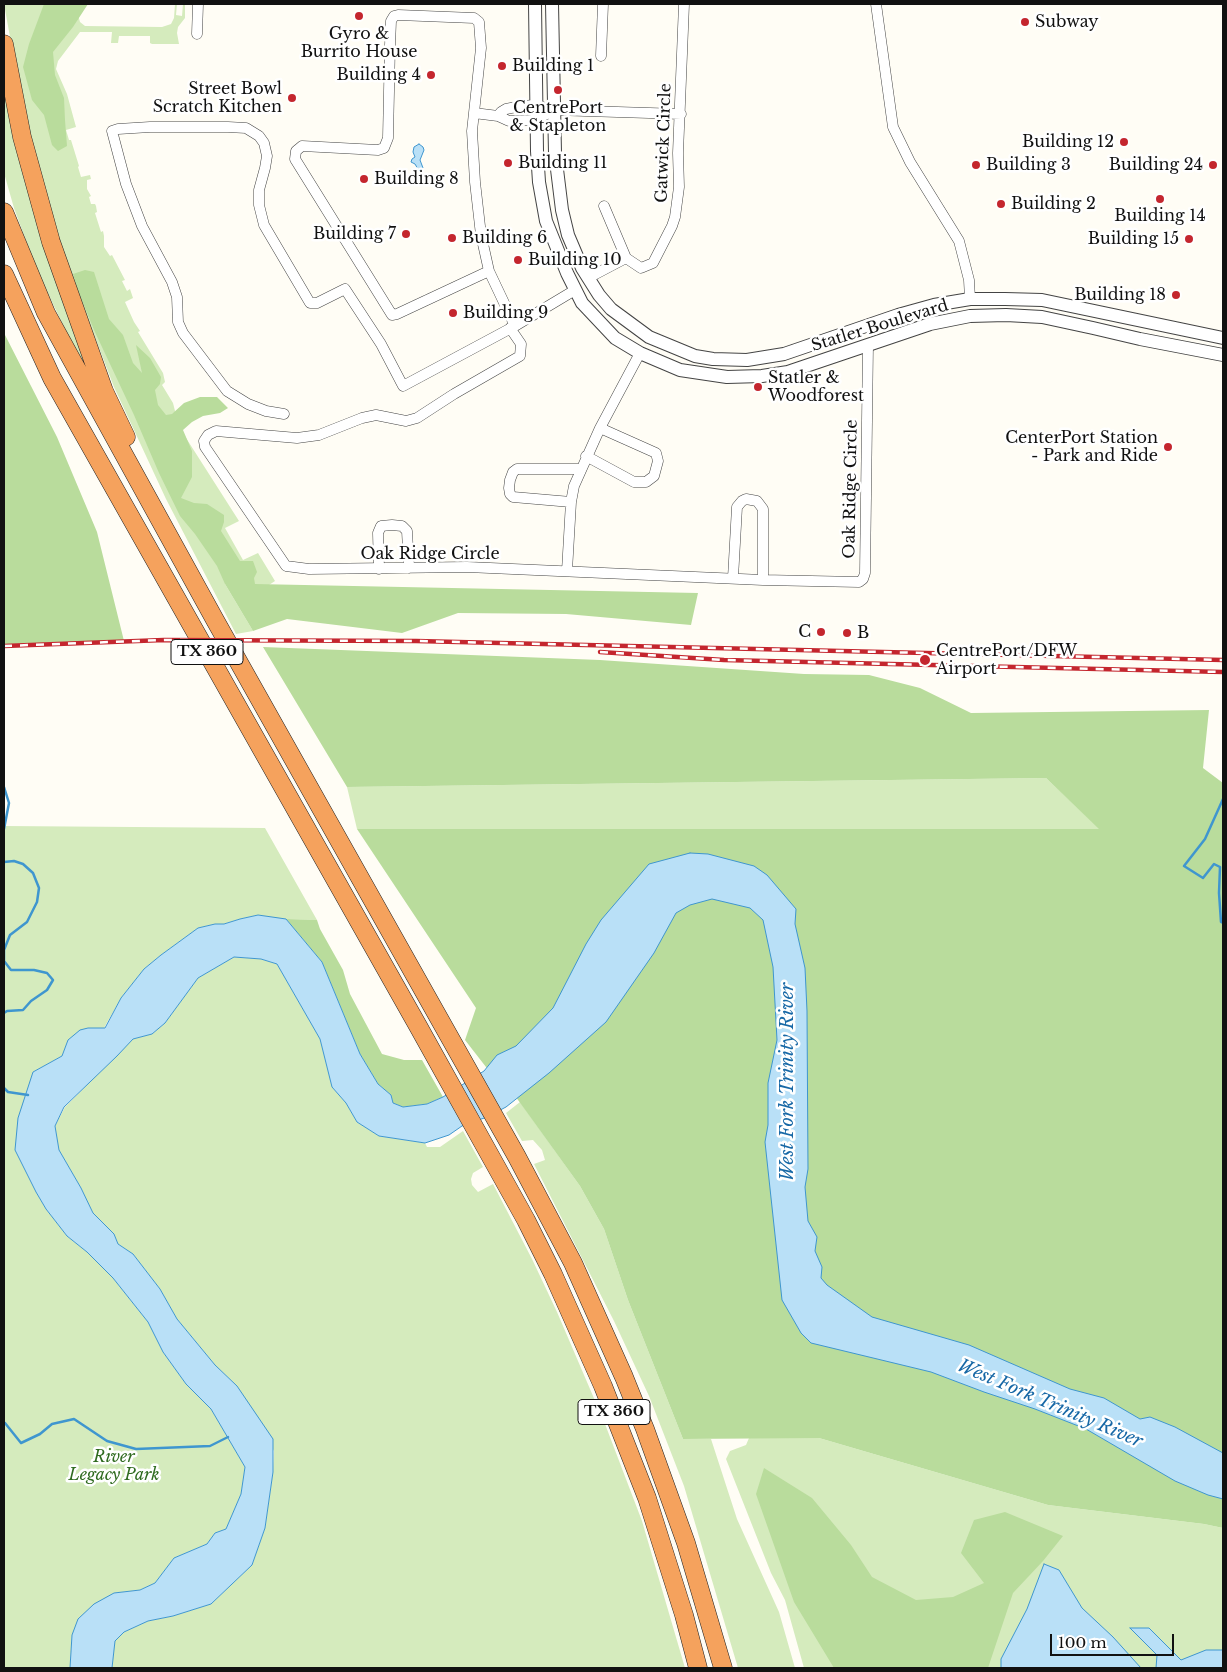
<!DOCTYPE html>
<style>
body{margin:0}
#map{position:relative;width:1227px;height:1672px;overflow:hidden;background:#fffdf5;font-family:"Libre Baskerville",serif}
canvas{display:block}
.frame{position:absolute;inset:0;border:5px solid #111;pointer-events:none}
.scale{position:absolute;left:1050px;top:1634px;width:124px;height:22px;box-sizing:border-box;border:2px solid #111;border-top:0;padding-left:6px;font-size:15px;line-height:18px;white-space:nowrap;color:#111;-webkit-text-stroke:4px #fff;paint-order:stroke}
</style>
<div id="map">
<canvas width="1227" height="1672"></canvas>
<div class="frame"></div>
<div class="scale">100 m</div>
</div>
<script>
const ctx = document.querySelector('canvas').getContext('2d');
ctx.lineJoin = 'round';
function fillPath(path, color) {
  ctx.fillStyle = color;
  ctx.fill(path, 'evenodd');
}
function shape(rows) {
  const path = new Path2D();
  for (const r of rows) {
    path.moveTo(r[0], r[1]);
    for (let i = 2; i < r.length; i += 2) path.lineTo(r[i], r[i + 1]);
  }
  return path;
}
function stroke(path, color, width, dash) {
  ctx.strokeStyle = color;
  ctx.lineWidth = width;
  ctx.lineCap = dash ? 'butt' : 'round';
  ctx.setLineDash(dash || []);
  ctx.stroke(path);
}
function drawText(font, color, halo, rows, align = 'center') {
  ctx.font = font + ' "Libre Baskerville",serif';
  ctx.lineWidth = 5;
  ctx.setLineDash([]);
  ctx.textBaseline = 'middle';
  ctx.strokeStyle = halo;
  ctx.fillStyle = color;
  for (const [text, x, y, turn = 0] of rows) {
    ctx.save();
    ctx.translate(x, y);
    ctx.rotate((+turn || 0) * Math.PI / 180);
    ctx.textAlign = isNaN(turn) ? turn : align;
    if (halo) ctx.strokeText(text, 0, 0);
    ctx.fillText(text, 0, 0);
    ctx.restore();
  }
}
fillPath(shape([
 [4,4,79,4,77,11,80,22,85,26,162,27,171,24,174,18,175,4,177,4,176,15,182,16,183,4,185,4,185,18,178,27,177,33,179,44,152,44,150,43,150,36,119,36,118,43,111,43,112,32,80,32,58,61,56,69,67,94,76,127,66,130,69,140,71,140,79,166,78,167,81,177,90,175,91,179,87,180,87,189,91,196,89,197,91,204,95,204,96,206,97,212,95,213,101,232,103,231,104,236,104,247,110,256,112,255,125,280,122,281,127,291,130,289,133,298,125,302,134,322,140,331,138,332,163,373,165,382,162,385,173,403,179,427,239,521,225,528,243,560,258,553,275,581,269,585,225,584,253,631,236,634,166,499,114,387,65,259,46,203,17,75],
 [4,79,87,367,82,364,37,271,14,208,4,173],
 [1046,778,1100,829,357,829,347,787],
 [4,826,265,828,317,920,279,919,258,915,240,919,224,924,215,924,198,928,161,955,144,969,121,998,104,1028,88,1028,68,1040,62,1056,33,1072,15,1150,36,1192,46,1209,67,1236,87,1252,113,1278,148,1322,163,1352,186,1384,211,1409,245,1467,241,1494,226,1529,215,1533,207,1544,174,1558,155,1583,140,1590,114,1593,72,1635,70,1668,4,1668],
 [234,957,261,959,277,964,320,1039,332,1087,346,1103,357,1122,379,1136,425,1143,427,1147,440,1147,463,1131,483,1167,473,1173,471,1179,472,1185,478,1192,493,1184,532,1259,557,1312,605,1424,642,1521,685,1668,112,1668,115,1640,124,1632,148,1621,173,1616,211,1604,252,1565,265,1528,273,1472,274,1451,237,1386,215,1365,177,1319,160,1289,133,1254,118,1244,114,1234,93,1213,81,1188,59,1150,55,1126,65,1107,133,1039,152,1034,165,1023,198,978],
 [520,1102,580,1186,604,1229,628,1300,683,1439,711,1439,737,1519,779,1612,795,1668,738,1668,684,1486,649,1396,614,1321,534,1164,545,1160,542,1150,533,1140,522,1141,506,1113],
 [749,1438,819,1438,1048,1505,1204,1524,1223,1528,1223,1668,804,1668,785,1600,771,1573,726,1459,730,1451,746,1445]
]), '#d5ebbd');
fillPath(shape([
 [44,4,88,4,73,27,53,52,55,75,64,98,65,120,67,146,58,151,52,145,44,115,32,100,23,67,29,44],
 [85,270,94,272,109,319,123,335,133,363,142,373,136,345,150,358,161,377,160,384,155,390,158,405,166,415,172,414,184,403,200,397,217,397,228,408,220,413,203,416,192,422,183,430,192,451,192,477,181,498,194,503,207,504,224,515,224,522,221,531,240,561,253,561,257,572,254,578,255,584,698,593,691,625,566,614,458,613,402,633,287,619,253,631,225,584,217,566,195,534,180,516,159,473,134,415,94,330,78,291,73,274],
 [4,333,57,437,97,532,124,641,4,646],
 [263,647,600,660,804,674,869,675,920,688,971,713,1209,710,1203,768,1223,783,1223,1528,1204,1524,1048,1505,819,1438,683,1439,628,1300,604,1229,580,1186,513,1093,500,1085,465,1040,476,1008,357,829,1099,829,1046,778,347,787],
 [286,919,317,920,320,929,343,970,350,994,382,1054,404,1060,422,1060,443,1097,427,1104,403,1107,393,1103,391,1095,378,1084,360,1054,322,962],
 [764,1468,812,1498,851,1545,872,1577,916,1600,953,1597,984,1583,961,1553,974,1520,1005,1512,1063,1536,1043,1561,1013,1593,988,1668,834,1668,794,1602,756,1494]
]), '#b9dc9c');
const water = shape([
 [419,144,423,147,424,150,420,160,423,168,419,171,415,164,411,162,412,159,415,157,413,152,414,147,419,144],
 [690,853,708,854,754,866,767,875,796,909,795,924,805,968,807,1011,808,1169,805,1187,808,1221,817,1237,815,1251,822,1267,821,1278,827,1285,872,1317,969,1345,1070,1389,1104,1398,1140,1419,1150,1417,1175,1427,1223,1453,1223,1499,1208,1495,1175,1481,1086,1429,1035,1409,984,1392,931,1372,811,1343,801,1333,782,1300,765,1142,768,1125,768,1083,777,1040,773,967,763,920,750,908,712,899,690,905,676,913,654,953,606,1022,549,1073,506,1107,487,1117,462,1126,449,1135,425,1143,379,1136,357,1122,346,1103,332,1087,320,1039,277,964,261,959,234,957,198,978,165,1023,152,1034,133,1039,117,1056,64,1107,55,1126,59,1150,81,1188,93,1213,114,1234,118,1244,133,1254,160,1289,177,1319,215,1365,237,1386,273,1439,273,1472,265,1528,252,1565,211,1604,173,1616,148,1621,124,1632,115,1641,112,1668,70,1668,72,1635,78,1619,94,1604,114,1593,140,1590,155,1583,174,1558,207,1544,215,1533,226,1529,241,1494,245,1467,211,1409,186,1384,163,1352,148,1322,113,1278,87,1252,67,1236,46,1209,36,1192,15,1150,18,1118,33,1072,62,1056,68,1040,80,1030,88,1028,105,1028,121,998,144,969,161,955,198,928,215,924,224,924,240,919,258,915,286,919,322,962,360,1054,378,1084,391,1095,393,1103,403,1107,427,1104,443,1097,484,1071,497,1055,516,1046,553,1008,586,944,601,920,649,864,690,853],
 [1044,1564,1059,1570,1082,1608,1113,1637,1141,1668,1001,1668,1001,1659,1027,1609,1044,1564],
 [1130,1628,1149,1628,1181,1660,1206,1650,1223,1650,1223,1668,1156,1668,1157,1655,1130,1628]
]);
fillPath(water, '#b9e0f7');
stroke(water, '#3f96cf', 1);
stroke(shape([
 [4,787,9,803,4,829],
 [1223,799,1205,839,1184,866,1203,878,1214,864,1220,867,1219,893,1221,922,1223,923],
 [4,862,14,861,23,864,33,873,39,888,37,902,27,922,10,935,4,950,4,961,11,970,34,970,47,973,53,980,47,990,31,1001,23,1010,7,1011,4,1013],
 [4,1088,8,1092,28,1095],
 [4,1424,5,1423,21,1443,40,1434,52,1424,74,1419,107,1441,136,1449,210,1446,228,1437]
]), '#3f96cf', 2.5);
const minor = shape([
 [876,4,893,127,910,162,959,241,969,280,970,299],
 [197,34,198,4],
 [601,56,603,4],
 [474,113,498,116,509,121,535,120,554,110],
 [498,116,501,112,506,109,521,106,535,105,554,110,681,114],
 [604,206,626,258],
 [626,258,641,268,653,263,672,226,675,217,679,187,678,153,684,4],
 [489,271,481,235,475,182,472,131,481,48,479,22,474,18,398,15,394,16,391,21,390,45,388,138,384,148,378,150,302,146,296,151,295,159,392,315,397,314,489,271,515,326],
 [588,278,626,258],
 [510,328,521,344,520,356,454,394,417,418,406,421,376,415,362,418,319,435,297,438,216,431,208,435,204,441,205,447,286,566,309,569,467,567,763,580,859,582,863,579,865,573,868,345],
 [284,414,266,411,248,404,227,391,183,333,178,322,177,297,172,282,142,226,126,184,112,131,118,129,150,127,228,127,246,128,259,136,264,143,267,156,265,168,259,190,259,205,264,225,310,303,317,303,345,289,381,344,403,386,515,326,575,290],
 [586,456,634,482,646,482,654,476,658,461,656,453,600,428],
 [571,502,513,497,510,494,509,488,510,480,513,472,517,469,581,469],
 [379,569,378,533,381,526,392,525,402,526,407,531,409,568],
 [567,571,571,502,574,486,600,428,640,353],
 [733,578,737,507,742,501,746,499,757,501,763,509,763,580]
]);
const tertiary = shape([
 [535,4,537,151,539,182,546,221,567,273,582,303,615,338,640,353,680,370,727,377,762,376,788,372,930,324,970,316,1006,315,1042,317,1093,328,1140,339,1223,355],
 [552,4,555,153,562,210,568,235,582,268,599,295,611,309,649,337,695,356,713,359,747,360,784,354,898,315,934,305,970,299,1005,299,1042,300,1223,338]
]);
const motorway = shape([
 [4,44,22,137,51,242,104,391,126,437],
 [4,212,46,313,215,620,517,1157,573,1263,624,1377,645,1429,686,1543,723,1668],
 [4,274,52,378,418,1026,526,1220,553,1274,603,1386,647,1498,684,1615,698,1668]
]);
stroke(minor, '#444', 11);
stroke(tertiary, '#444', 14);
stroke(motorway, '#222', 19);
stroke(minor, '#fff', 10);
stroke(tertiary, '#fff', 12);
stroke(motorway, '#f5a25d', 18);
const rail = shape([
 [4,646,164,640,416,641,1223,660],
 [600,652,724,660,1223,672]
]);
stroke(rail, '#c4262e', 4.5);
stroke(rail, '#fff', 2.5, [8]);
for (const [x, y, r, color] of [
 [359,16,5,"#c4262e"],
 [1025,22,5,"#c4262e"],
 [502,66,5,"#c4262e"],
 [431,75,5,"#c4262e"],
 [558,90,5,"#c4262e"],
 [292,98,5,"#c4262e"],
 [1124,142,5,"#c4262e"],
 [508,163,5,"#c4262e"],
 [976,165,5,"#c4262e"],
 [1213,165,5,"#c4262e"],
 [364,179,5,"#c4262e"],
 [1160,199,5,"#c4262e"],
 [1001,204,5,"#c4262e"],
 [406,234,5,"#c4262e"],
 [452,238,5,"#c4262e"],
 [1189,239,5,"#c4262e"],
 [518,260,5,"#c4262e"],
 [1176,295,5,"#c4262e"],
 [453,313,5,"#c4262e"],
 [758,387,5,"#c4262e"],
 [1168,447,5,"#c4262e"],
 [821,632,5,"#c4262e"],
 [847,633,5,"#c4262e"],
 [925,660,6,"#c4262e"]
]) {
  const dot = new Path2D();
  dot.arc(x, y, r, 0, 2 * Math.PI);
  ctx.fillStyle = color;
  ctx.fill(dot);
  stroke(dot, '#fff', 2);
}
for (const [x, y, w] of [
 [207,652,72],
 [614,1412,72]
]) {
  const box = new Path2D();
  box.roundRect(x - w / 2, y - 12.5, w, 25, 4);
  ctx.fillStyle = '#fff';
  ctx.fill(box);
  stroke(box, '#111', 1);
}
drawText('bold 15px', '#111', null, [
 ["TX 360",207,652],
 ["TX 360",614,1412]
]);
drawText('16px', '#111', '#fff', [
 ["Subway",1035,22],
 ["Gyro &",359,34,"center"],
 ["Burrito House",359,52,"center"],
 ["Building 1",512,66],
 ["Building 4",421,75,"right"],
 ["Street Bowl",282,89,"right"],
 ["Scratch Kitchen",282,107,"right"],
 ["CentrePort",558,108,"center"],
 ["& Stapleton",558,126,"center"],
 ["Building 12",1114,142,"right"],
 ["Building 11",518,163],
 ["Building 3",986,165],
 ["Building 24",1203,165,"right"],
 ["Building 8",374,179],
 ["Building 2",1011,204],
 ["Building 14",1160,216,"center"],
 ["Building 7",396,234,"right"],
 ["Building 6",462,238],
 ["Building 15",1179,239,"right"],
 ["Building 10",528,260],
 ["Building 18",1166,295,"right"],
 ["Building 9",463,313],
 ["Statler &",768,378],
 ["Woodforest",768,396],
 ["CenterPort Station",1158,438,"right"],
 ["- Park and Ride",1158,456,"right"],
 ["C",811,632,"right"],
 ["B",857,633],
 ["CentrePort/DFW",936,651],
 ["Airport",936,669]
], 'left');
drawText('16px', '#111', '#fff', [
 ["Gatwick Circle",664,143,-88],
 ["Statler Boulevard",880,326,-17],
 ["Oak Ridge Circle",851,489,-89],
 ["Oak Ridge Circle",430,554]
]);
drawText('italic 16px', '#2f6b1f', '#fff', [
 ["River",114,1457],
 ["Legacy Park",114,1475]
]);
drawText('italic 18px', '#1768a6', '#fff', [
 ["West Fork Trinity River",788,1082,-90],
 ["West Fork Trinity River",1050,1404,23]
]);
</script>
